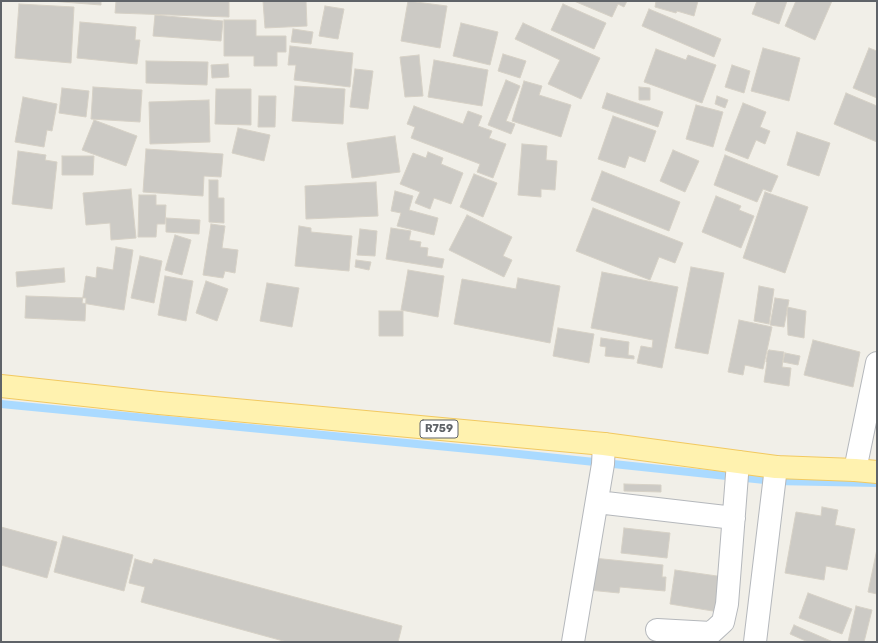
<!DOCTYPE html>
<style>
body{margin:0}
#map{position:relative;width:878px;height:643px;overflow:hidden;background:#f1efe8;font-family:Rubik,sans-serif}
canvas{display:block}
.frame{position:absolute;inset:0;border:2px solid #5f6368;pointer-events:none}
</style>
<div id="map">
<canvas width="878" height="643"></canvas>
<div class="frame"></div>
</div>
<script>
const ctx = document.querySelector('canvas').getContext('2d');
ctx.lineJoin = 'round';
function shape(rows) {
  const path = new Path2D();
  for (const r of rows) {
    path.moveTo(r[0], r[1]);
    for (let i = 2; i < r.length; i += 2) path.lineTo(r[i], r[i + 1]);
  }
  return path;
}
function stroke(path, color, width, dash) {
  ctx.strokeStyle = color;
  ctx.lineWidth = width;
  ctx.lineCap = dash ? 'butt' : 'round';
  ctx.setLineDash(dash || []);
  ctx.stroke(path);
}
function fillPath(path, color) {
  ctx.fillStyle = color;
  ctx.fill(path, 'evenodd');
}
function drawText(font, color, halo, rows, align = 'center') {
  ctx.font = font + ' Rubik,sans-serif';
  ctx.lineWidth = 3;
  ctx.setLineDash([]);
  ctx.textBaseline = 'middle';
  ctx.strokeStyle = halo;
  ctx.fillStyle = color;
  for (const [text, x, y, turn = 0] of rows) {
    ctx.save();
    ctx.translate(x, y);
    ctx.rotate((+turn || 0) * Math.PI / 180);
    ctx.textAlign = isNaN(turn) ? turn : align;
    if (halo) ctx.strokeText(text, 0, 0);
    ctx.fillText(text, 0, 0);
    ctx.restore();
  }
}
stroke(shape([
 [1,404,500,452,774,481,877,483]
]), '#aadaff', 8);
const building = shape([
 [50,1,101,1,101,5,50,1],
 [116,1,229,1,229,17,115,13,116,1],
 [263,1,306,1,307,26,265,28,263,1],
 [408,1,447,6,440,48,401,41,408,1],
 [574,1,627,1,624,7,618,4,612,17,574,1],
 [656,1,698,1,694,16,677,11,676,13,655,7,656,1],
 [757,1,787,1,779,24,752,14,757,1],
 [796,1,832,1,815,40,785,26,796,1],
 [19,4,74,7,71,63,15,58,19,4],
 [563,4,606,23,594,49,551,30,563,4],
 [325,6,344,9,338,39,319,36,325,6],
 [649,9,721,39,714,57,642,26,649,9],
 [155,15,223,21,221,41,153,36,155,15],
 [224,20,256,20,256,36,286,36,286,52,277,52,277,66,254,66,254,56,224,56,224,20],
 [80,22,136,27,135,40,140,40,137,64,77,58,80,22],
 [461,23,498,32,490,65,453,56,461,23],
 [523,23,600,58,581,99,548,84,560,60,515,39,523,23],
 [293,29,313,32,311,44,291,42,293,29],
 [290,46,353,53,350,87,294,80,296,65,288,65,290,46],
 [763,48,800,58,789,101,751,91,763,48],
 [869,48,877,51,877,98,853,88,869,48],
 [656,49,686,60,688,55,716,65,702,103,644,82,656,49],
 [503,54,526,61,520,78,498,71,503,54],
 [419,55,423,96,405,97,400,57,419,55],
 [434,60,488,70,482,106,428,97,434,60],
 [146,61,208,62,207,85,146,83,146,61],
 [228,64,229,77,212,78,211,65,228,64],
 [732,65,750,71,744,93,725,87,732,65],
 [355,69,373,71,368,109,350,107,355,69],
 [506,80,520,86,506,121,515,124,511,134,488,125,506,80],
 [524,81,542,86,539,95,571,105,561,137,512,121,524,81],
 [295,86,345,89,343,124,292,121,295,86],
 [93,87,142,90,140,122,91,119,93,87],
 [639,87,650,88,650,100,639,100,639,87],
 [62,88,89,91,86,117,59,113,62,88],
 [216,89,251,89,251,125,215,124,216,89],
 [607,93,663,112,658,127,602,108,607,93],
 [846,93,877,106,877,142,834,124,846,93],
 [259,96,276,96,275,127,258,127,259,96],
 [717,96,728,100,725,108,715,104,717,96],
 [23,97,57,104,52,131,47,130,44,147,15,142,23,97],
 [209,100,210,142,150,144,149,102,209,100],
 [743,103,766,112,760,127,770,131,765,144,756,140,748,159,725,150,743,103],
 [696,105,723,112,713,147,686,139,696,105],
 [414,106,463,124,468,111,482,116,478,126,492,131,489,138,506,144,493,178,477,172,480,164,411,138,415,127,407,124,414,106],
 [613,116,656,131,645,162,629,156,625,168,598,159,613,116],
 [94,120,137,136,126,166,82,150,94,120],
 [238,128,270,135,264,161,232,153,238,128],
 [797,132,830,143,819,176,787,165,797,132],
 [395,136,400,172,352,178,347,143,395,136],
 [522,144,547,146,546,160,557,161,555,190,541,189,541,197,518,195,522,144],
 [146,149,223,154,221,177,204,176,203,196,143,192,146,149],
 [673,150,699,161,685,192,660,181,673,150],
 [18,151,46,155,45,160,57,162,52,209,12,204,18,151],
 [428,152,443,158,441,164,463,173,451,204,434,198,430,209,415,203,420,192,400,184,413,153,426,158,428,152],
 [725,155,778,176,771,192,763,189,757,202,714,185,725,155],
 [62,156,94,156,93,175,62,175,62,156],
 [602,171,680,202,669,231,591,200,602,171],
 [474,174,497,183,483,217,460,207,474,174],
 [209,180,218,180,218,198,224,198,224,223,209,222,209,180],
 [376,182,378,216,306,219,305,186,376,182],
 [131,189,136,238,111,240,110,223,86,225,83,193,131,189],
 [395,191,413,196,409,210,438,218,434,235,397,226,401,213,391,211,395,191],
 [765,192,808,207,785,273,743,258,765,192],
 [139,195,156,195,156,205,166,205,165,224,157,224,156,237,138,237,139,195],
 [716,196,741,206,739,210,754,216,741,248,702,232,716,196],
 [593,208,683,243,675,263,659,257,650,280,576,251,593,208],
 [467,215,512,237,503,256,512,260,504,277,449,250,467,215],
 [166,218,200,220,199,234,166,232,166,218],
 [211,224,225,226,222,248,238,250,235,273,225,271,223,278,203,275,211,224],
 [299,226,311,228,311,232,352,236,349,271,295,266,299,226],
 [391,228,411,231,409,240,421,242,420,247,428,248,427,256,444,259,442,268,386,259,391,228],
 [360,229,377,231,375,256,357,255,360,229],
 [175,235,191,240,182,275,165,270,175,235],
 [116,247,133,250,124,310,82,303,86,276,96,278,97,267,113,270,116,247],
 [140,256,162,261,154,303,131,298,140,256],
 [356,260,371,262,369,270,355,267,356,260],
 [691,267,724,273,708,354,675,348,691,267],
 [64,268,65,282,17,287,16,272,64,268],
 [408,270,444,276,438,317,401,310,408,270],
 [602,272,678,287,662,368,637,363,641,346,652,348,653,340,591,328,602,272],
 [165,276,193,281,186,321,158,315,165,276],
 [518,278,560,286,550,343,454,324,462,279,516,289,518,278],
 [206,281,228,289,217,321,196,313,206,281],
 [267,283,299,288,292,327,260,321,267,283],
 [759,286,774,289,769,324,754,321,759,286],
 [26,296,86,298,85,321,25,318,26,296],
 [775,298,789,300,784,327,770,325,775,298],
 [787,307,806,311,804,338,788,335,787,307],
 [379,311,403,311,403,336,379,336,379,311],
 [739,320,772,327,763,369,745,365,743,375,728,372,739,320],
 [558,328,594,334,589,363,553,356,558,328],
 [601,338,629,342,628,355,634,356,634,359,605,356,606,347,600,346,601,338],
 [813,340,860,352,853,387,804,375,813,340],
 [769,350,784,352,782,367,791,368,789,386,764,382,767,362,766,362,768,351,769,350],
 [785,353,800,356,798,365,783,362,785,353],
 [624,484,661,485,661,492,624,491,624,484],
 [822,507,838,510,835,525,855,529,847,570,826,566,824,580,785,573,796,512,821,516,822,507],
 [1,527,57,542,47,578,1,565,1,527],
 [624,528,670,533,667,558,621,553,624,528],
 [63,536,133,555,124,591,54,572,63,536],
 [877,549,877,594,868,592,877,549],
 [593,558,663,565,662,577,666,577,665,591,620,587,619,593,589,590,593,558],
 [135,559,152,564,154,559,402,626,398,642,287,642,141,602,145,587,129,583,135,559],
 [675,570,724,577,719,612,670,604,675,570],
 [808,593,852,609,842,634,799,618,808,593],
 [856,606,872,610,864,642,848,642,856,606],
 [794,625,833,642,808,642,790,634,794,625]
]);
fillPath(building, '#cccac5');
stroke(building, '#d6d1c6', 1);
const minor = shape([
 [855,470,877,363],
 [597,502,734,518],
 [657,630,711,633,723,622,727,604,738,462],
 [573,642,603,464,604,444],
 [755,642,776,467]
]);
const major = shape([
 [1,386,159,403,604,444,776,467,855,470,877,472]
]);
stroke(minor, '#b5b8bc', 24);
stroke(major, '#f2c960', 24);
stroke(minor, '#fff', 22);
stroke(major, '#fff2af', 22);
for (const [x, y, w] of [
 [439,429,38]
]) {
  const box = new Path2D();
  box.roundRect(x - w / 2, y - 9, w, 18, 3);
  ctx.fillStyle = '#fff';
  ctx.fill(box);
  stroke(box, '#5f6368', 1);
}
drawText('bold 11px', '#5f6368', null, [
 ["R759",439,429]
]);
</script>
